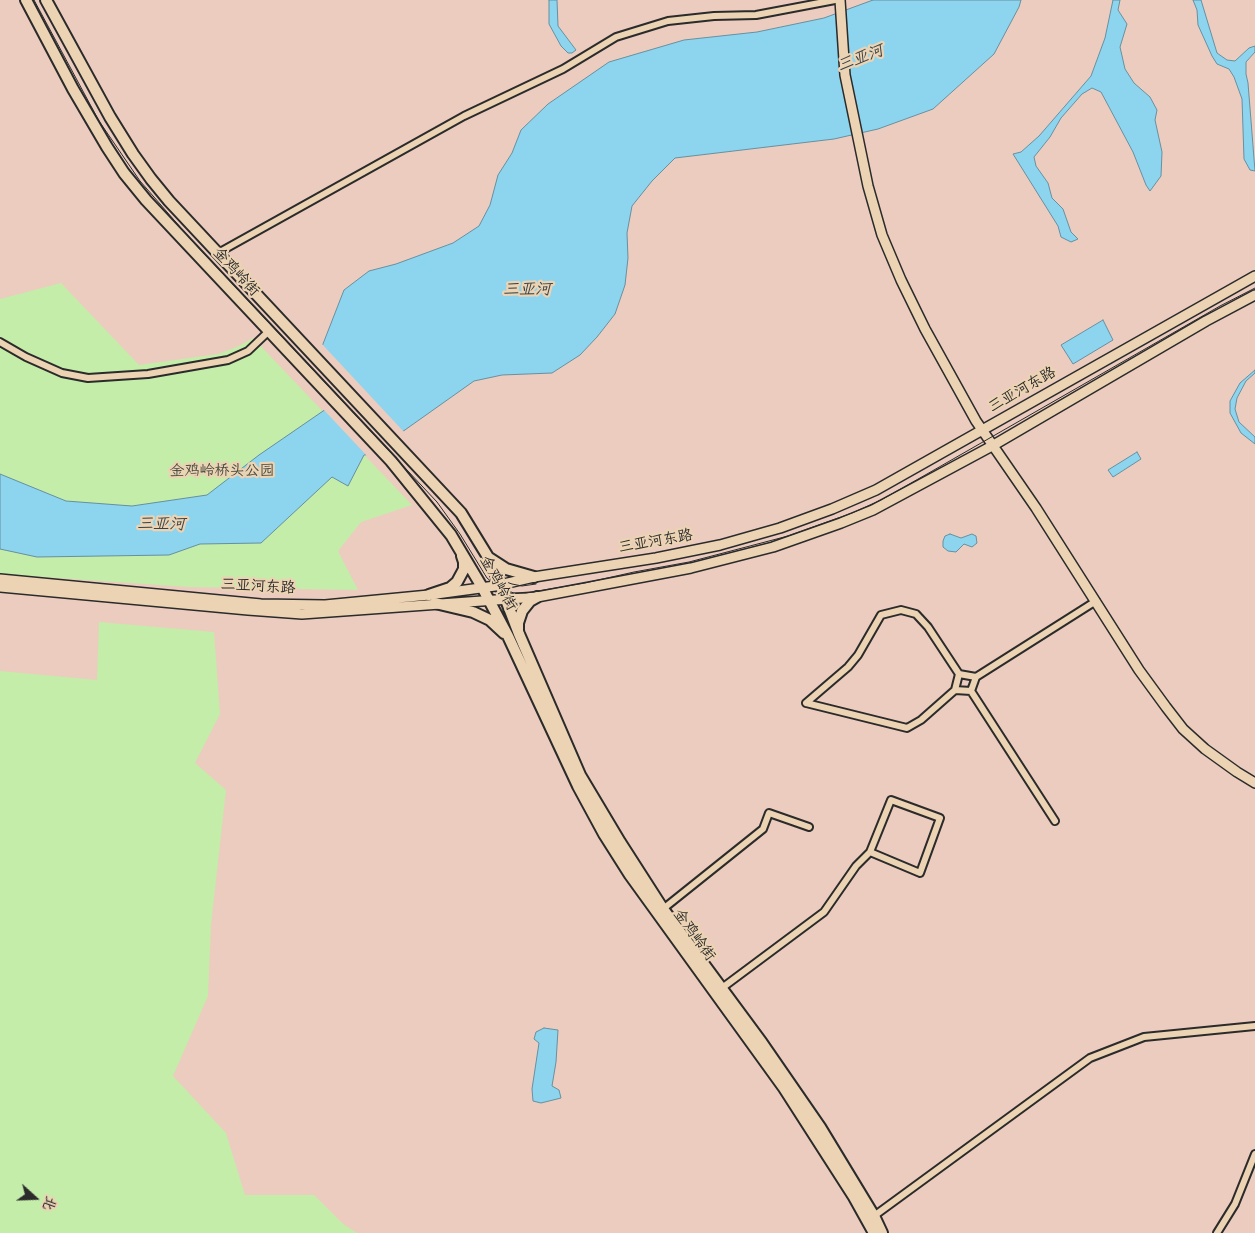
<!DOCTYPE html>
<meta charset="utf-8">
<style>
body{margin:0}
#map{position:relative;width:1255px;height:1233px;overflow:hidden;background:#ecccbe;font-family:Kalam,"LXGW WenKai TC",sans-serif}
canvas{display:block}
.north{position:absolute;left:10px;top:1173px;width:50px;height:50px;-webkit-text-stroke:4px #ebd3b3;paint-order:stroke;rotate:110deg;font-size:14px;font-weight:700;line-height:20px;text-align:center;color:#2b2b2b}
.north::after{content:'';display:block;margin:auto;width:18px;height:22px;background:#2b2b2b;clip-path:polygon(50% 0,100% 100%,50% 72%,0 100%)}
</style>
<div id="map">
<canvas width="1255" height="1233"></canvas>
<div class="north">北</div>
</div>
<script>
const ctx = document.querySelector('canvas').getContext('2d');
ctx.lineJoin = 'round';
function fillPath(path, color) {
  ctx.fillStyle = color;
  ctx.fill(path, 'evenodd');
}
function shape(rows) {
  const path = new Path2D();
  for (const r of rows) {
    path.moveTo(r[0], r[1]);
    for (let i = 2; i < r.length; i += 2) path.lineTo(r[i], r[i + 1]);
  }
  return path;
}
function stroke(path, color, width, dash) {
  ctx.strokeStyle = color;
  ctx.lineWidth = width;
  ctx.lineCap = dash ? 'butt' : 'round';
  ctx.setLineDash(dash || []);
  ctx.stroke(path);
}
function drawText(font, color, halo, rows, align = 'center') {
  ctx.font = font + ' Kalam,"LXGW WenKai TC",sans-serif';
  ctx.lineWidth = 4.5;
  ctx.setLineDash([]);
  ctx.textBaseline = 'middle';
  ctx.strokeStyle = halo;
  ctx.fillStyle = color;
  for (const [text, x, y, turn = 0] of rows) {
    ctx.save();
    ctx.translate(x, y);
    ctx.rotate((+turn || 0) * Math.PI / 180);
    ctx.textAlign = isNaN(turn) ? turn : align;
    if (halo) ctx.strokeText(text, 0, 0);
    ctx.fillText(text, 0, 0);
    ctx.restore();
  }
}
fillPath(shape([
 [61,283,139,365,218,354,237,347,253,338,412,505,361,522,338,551,358,590,188,587,0,574,0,299],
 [99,622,214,632,220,714,195,763,226,790,211,925,208,996,173,1076,226,1133,245,1195,314,1195,343,1224,357,1233,0,1233,0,671,97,680]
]), '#c3eda9');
const water = shape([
 [549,0,557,0,558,26,576,50,572,53,568,53,561,46,549,24,549,0],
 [873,0,1021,0,1019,7,994,54,933,109,878,129,834,139,675,158,652,181,632,206,627,233,628,258,625,285,615,314,597,337,580,355,552,373,502,375,474,381,371,454,364,455,348,486,332,477,261,543,200,544,169,555,37,557,0,549,0,474,66,501,132,506,207,495,259,455,326,409,314,367,344,290,369,271,396,264,453,243,479,226,490,205,498,175,512,153,521,130,548,104,609,62,684,40,757,32,824,18,873,0],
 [1113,0,1120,0,1118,10,1127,24,1120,47,1125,69,1134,83,1150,97,1157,110,1155,120,1162,152,1161,176,1150,191,1146,185,1133,152,1101,92,1092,88,1082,94,1061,118,1050,137,1034,157,1036,166,1048,183,1052,198,1063,209,1071,232,1078,239,1071,242,1061,237,1058,226,1013,154,1021,152,1039,136,1091,76,1105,38,1113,0],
 [1193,0,1201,0,1217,53,1227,60,1235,61,1249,48,1255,46,1255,52,1246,62,1246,74,1248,83,1255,171,1250,170,1244,159,1242,99,1234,77,1229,69,1217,64,1212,56,1198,25,1197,10,1193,0],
 [1103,320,1113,340,1073,364,1061,345,1103,320],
 [1255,370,1255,373,1246,381,1237,398,1235,409,1239,422,1255,437,1255,444,1241,433,1230,413,1230,401,1240,383,1255,370],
 [1137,452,1141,459,1113,477,1108,470,1137,452],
 [950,534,961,538,972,534,976,536,977,543,972,547,964,544,956,552,948,551,943,547,943,541,945,536,950,534],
 [544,1028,558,1030,556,1062,552,1086,559,1090,561,1098,541,1103,533,1101,532,1089,539,1043,534,1039,536,1032,544,1028]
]);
fillPath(water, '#8dd4ee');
stroke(water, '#6690a0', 1);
fillPath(shape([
 [321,343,405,433,373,456,368,457,322,408,311,367]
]), '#ecccbe');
const street = shape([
 [218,253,464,116,563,69,616,37,668,21,714,16,756,15,835,0],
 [0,342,26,357,62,373,88,378,148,374,228,360,248,351,269,331],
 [959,674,955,690,971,691],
 [806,703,848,667,858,655,881,615,901,610,916,614,928,627,959,674,976,677],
 [806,703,907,728,921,720,955,690],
 [1055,821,971,691,976,677,1096,601],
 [663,909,763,829,769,813,809,827],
 [722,988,824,912,856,866,870,852,891,800,940,818,920,873,870,852],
 [874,1216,1090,1058,1144,1037,1255,1026],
 [1217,1233,1235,1204,1255,1154]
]);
const secondary = shape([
 [840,0,845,75,868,186,882,235,901,280,925,329,976,421,1036,508,1139,670,1166,707,1183,729,1205,749,1237,772,1255,783],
 [0,579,261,604,325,605,429,595,495,586,534,577,656,558,720,545,780,528,832,509,876,490,1255,276],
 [0,587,248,610,302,614,537,597,691,568,773,547,841,523,873,510,992,446,1206,321,1255,295]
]);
const primary = shape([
 [26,0,73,89,107,147,124,173,146,200,391,461,451,535,482,587,508,636,578,786,604,834,630,875,784,1088,854,1197,874,1233],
 [46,0,110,117,133,154,151,179,169,201,461,513,488,557,498,579,519,634,580,775,620,842,663,909,762,1043,820,1127,874,1216,882,1233],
 [489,558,506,569,534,577],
 [429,595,450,588,457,582,464,569,464,562,462,556],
 [435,603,473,612,490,620,504,633],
 [518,630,518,623,522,611,530,601,537,597]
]);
stroke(street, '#2b2b2b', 10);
stroke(secondary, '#2b2b2b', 12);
stroke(primary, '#2b2b2b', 14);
stroke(street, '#ebd3b3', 6);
stroke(secondary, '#ebd3b3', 9);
stroke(primary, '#ebd3b3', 10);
stroke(shape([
 [34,0,99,121,140,181,194,243,437,502,460,534,487,578,499,588,514,593,526,593,585,583,634,572,689,562,788,536,852,513,881,500,927,474,1220,306,1255,288],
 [490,573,498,579,512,584,522,586,536,584]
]), '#2b2b2b', 1);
drawText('15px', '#2b2b2b', '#ebd3b3', [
 ["金鸡岭街",235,273,47],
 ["三亚河东路",1023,391,-30],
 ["三亚河东路",656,543,-10],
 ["金鸡岭街",497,584,61],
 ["三亚河东路",258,588,3],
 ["金鸡岭街",693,936,54]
]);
drawText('15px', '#42483e', '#ebd3b3', [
 ["金鸡岭桥头公园",222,472]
]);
drawText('italic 16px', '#3a4448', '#ebd3b3', [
 ["三亚河",861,60,-21],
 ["三亚河",527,291],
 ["三亚河",161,526,1]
]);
</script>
